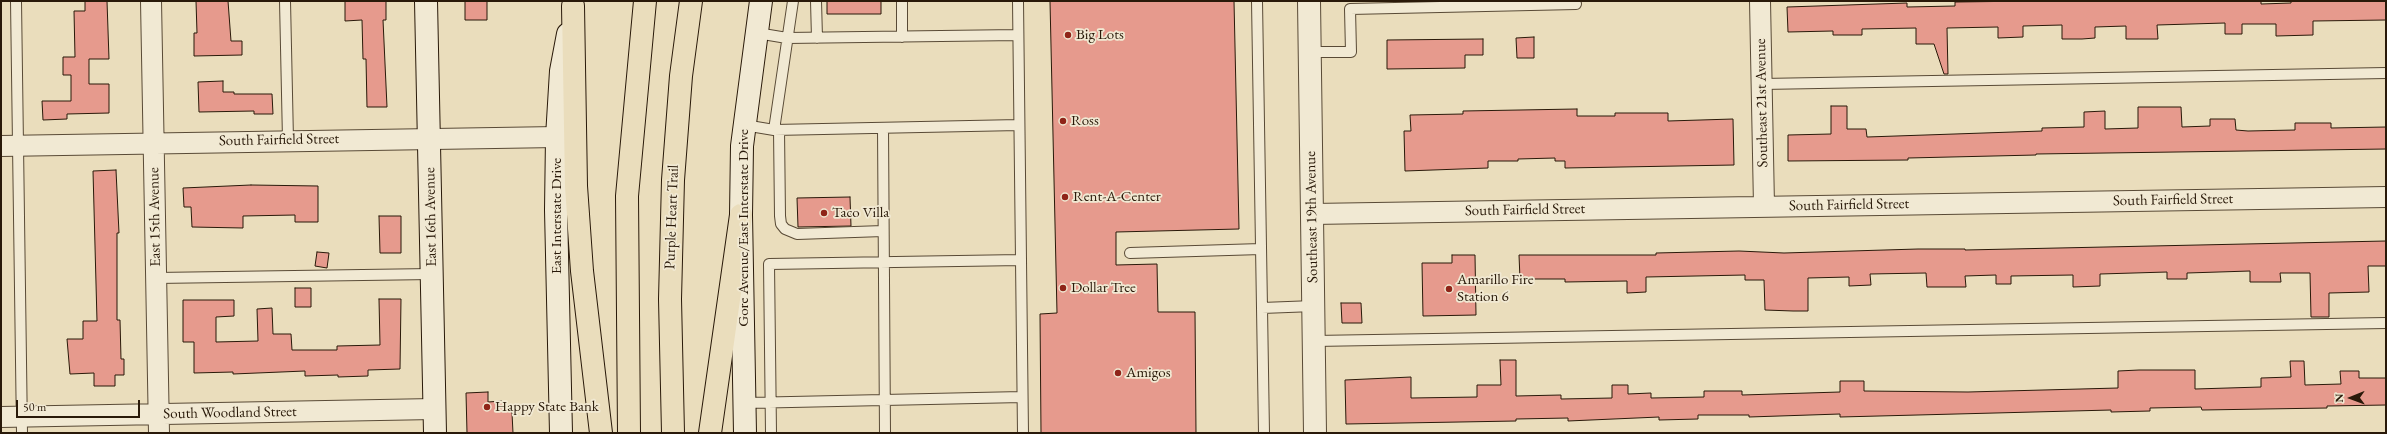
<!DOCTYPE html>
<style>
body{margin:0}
#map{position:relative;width:2387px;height:434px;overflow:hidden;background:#eaddbc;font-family:"EB Garamond",serif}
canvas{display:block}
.frame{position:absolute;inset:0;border:2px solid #291909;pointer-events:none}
.north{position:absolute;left:2331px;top:378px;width:40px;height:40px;-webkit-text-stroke:3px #f1e9d3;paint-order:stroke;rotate:269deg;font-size:11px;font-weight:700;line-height:16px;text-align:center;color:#291909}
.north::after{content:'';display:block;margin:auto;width:14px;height:18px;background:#291909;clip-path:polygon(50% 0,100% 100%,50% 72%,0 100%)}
.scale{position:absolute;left:16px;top:400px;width:124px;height:18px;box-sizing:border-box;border:2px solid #291909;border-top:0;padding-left:5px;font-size:12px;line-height:14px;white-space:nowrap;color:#291909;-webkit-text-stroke:3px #f1e9d3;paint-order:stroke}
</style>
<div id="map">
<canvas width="2387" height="434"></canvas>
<div class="frame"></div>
<div class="north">N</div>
<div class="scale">50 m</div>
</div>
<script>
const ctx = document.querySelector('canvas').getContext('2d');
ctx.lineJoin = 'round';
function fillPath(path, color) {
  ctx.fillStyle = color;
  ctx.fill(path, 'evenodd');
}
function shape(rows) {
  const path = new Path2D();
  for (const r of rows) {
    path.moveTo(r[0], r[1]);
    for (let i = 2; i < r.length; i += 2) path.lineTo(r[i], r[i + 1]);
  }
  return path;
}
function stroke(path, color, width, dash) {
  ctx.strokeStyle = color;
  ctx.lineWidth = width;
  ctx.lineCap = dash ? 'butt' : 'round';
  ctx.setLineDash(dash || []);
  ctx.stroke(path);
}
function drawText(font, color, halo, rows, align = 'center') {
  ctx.font = font + ' "EB Garamond",serif';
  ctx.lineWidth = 3.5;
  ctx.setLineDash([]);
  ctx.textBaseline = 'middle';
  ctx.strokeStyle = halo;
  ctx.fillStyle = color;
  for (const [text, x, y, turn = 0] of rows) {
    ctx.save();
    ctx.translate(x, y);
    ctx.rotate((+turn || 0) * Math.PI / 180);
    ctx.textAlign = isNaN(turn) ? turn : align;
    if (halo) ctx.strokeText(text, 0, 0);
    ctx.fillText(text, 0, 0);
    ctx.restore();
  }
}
const building = shape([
 [85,1,107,1,109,59,89,59,89,84,109,84,109,113,67,114,67,119,43,120,42,101,71,101,71,75,63,75,63,57,75,57,74,11,85,11,85,1],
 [196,1,228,1,231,41,242,41,242,55,194,56,194,33,197,33,196,1],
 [345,1,386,1,386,20,383,20,387,107,367,107,366,59,363,59,362,20,345,21,345,1],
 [465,1,487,1,487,20,465,20,465,1],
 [827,1,881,1,881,14,827,14,827,1],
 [1050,1,1234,1,1239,229,1116,232,1116,265,1157,264,1158,312,1195,312,1196,433,1041,433,1040,314,1057,313,1050,1],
 [2033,1,2261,1,2261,4,2291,3,2291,1,2386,1,2386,20,2313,21,2313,35,2276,36,2276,24,2242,24,2242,34,2225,34,2225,23,2157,25,2158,39,2126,39,2126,26,2095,27,2095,38,2082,39,2062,39,2062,25,2023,26,2023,37,1998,38,1998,27,1947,28,1948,74,1944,74,1934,44,1916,44,1916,28,1862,29,1862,35,1833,35,1833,31,1788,32,1787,7,1907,3,1907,7,1955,6,1955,2,2033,1],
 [1534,37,1534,58,1517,58,1516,38,1534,37],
 [1483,39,1483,55,1465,55,1465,68,1387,69,1387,40,1483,39],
 [223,81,223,92,234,92,234,94,272,94,273,114,254,114,254,111,199,112,198,82,223,81],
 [1831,106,1847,106,1847,129,1866,129,1867,137,2042,131,2042,128,2084,127,2084,112,2105,111,2105,129,2138,128,2138,107,2181,107,2182,127,2210,126,2210,119,2235,119,2236,130,2248,131,2295,130,2295,123,2331,123,2331,128,2386,127,2386,149,2036,154,2036,155,1908,158,1908,160,1788,161,1788,135,1831,134,1831,106],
 [1577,109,1577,116,1615,116,1615,113,1668,113,1668,121,1733,119,1734,165,1565,168,1565,161,1555,161,1555,158,1518,159,1518,161,1488,161,1488,168,1405,171,1404,131,1411,131,1410,115,1463,114,1463,111,1577,109],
 [116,170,119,233,117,233,117,320,120,320,121,359,124,359,124,375,115,375,115,386,94,386,94,373,70,374,67,339,83,339,83,321,97,321,93,171,116,170],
 [251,185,318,186,318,222,295,222,295,215,243,216,243,228,192,227,191,207,184,207,183,188,251,185],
 [850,197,851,226,798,227,797,198,850,197],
 [379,216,401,216,401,253,380,253,379,216],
 [2386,241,2386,266,2368,266,2369,292,2329,293,2329,317,2311,317,2310,273,2280,273,2281,282,2250,282,2250,271,2187,273,2187,279,2167,279,2167,272,2100,274,2100,286,2073,287,2073,275,2011,276,2011,284,1996,284,1996,275,1965,276,1966,287,1927,287,1926,273,1870,274,1871,285,1849,286,1849,277,1808,278,1808,311,1793,311,1765,310,1764,280,1745,280,1745,275,1646,277,1646,292,1627,293,1627,281,1565,282,1565,279,1520,279,1519,255,1656,255,1656,253,1739,251,1784,253,1918,249,1965,249,1965,250,2386,241],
 [317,252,329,253,327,268,315,266,317,252],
 [1452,255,1475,255,1476,315,1423,316,1422,263,1452,263,1452,255],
 [295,288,311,288,311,307,295,307,295,288],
 [379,299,401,299,400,369,368,370,368,376,338,377,338,375,305,376,305,371,233,374,233,372,194,373,194,342,183,342,183,300,234,300,234,316,216,317,216,342,258,341,257,309,272,308,273,334,291,334,292,350,337,350,337,346,380,345,379,299],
 [1341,303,1361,303,1362,323,1342,323,1341,303],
 [1500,360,1516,360,1516,396,1561,395,1561,399,1612,398,1612,385,1628,385,1628,394,1651,393,1651,398,1704,397,1704,391,1742,391,1742,395,1840,392,1840,381,1864,381,1864,391,1968,392,2118,388,2118,371,2139,370,2195,370,2195,389,2261,387,2261,378,2291,377,2290,361,2304,361,2305,385,2341,384,2340,371,2359,371,2359,378,2386,378,2386,405,2327,406,2327,408,2202,410,2201,407,2150,408,2150,411,2111,412,2111,410,1840,417,1840,414,1749,417,1749,415,1698,415,1698,419,1659,420,1659,417,1568,421,1568,418,1516,419,1516,421,1346,424,1345,380,1411,377,1411,398,1477,397,1477,385,1501,385,1500,360],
 [488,392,488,402,502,401,512,413,513,433,467,433,466,393,488,392]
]);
fillPath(building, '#e69a8d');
stroke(building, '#291909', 1);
const service = shape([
 [16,1,22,433],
 [285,1,288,140],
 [816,1,817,38],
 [902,1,902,37],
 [1018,1,1023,433],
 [1257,1,1262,308,1314,306],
 [757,33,787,38,1018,35],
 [1310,52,1351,52,1350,9,1576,4,1575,1],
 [1762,84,2386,73],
 [744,125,774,130,793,1],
 [883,128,885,433],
 [774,130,1019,125],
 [779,130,780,216,781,224,785,229,797,234,883,231],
 [1130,253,1261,249],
 [156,278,432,274],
 [1262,308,1264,433],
 [1314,341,2386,323],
 [745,403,1022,397],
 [771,433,769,264,1021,260]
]);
const minor = shape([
 [151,1,159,433],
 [1760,1,1764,206],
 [1,146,557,137],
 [1312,214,2386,197],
 [1,417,434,409]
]);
const tertiary = shape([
 [1309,1,1315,433]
]);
const secondary = shape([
 [426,1,435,433],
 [561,433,556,210,557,137,561,71,568,34],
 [745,433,741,215,742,146,761,1]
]);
const motorway = shape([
 [573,6,576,186,582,271,601,433],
 [629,433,627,196,645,1],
 [673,433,670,299,673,180,681,76,691,1],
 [710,433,741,215]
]);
stroke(service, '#594a36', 12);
stroke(minor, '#594a36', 22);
stroke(tertiary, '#594a36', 24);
stroke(secondary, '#291909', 24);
stroke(motorway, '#291909', 24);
stroke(service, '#f1e9d3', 10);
stroke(minor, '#f1e9d3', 20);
stroke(tertiary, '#f1e9d3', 22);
stroke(secondary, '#f1e9d3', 22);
stroke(motorway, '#eaddbc', 22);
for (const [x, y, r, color] of [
 [1068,35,4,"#8f2418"],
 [1063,121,4,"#8f2418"],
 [1065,197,4,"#8f2418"],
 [824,213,4,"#8f2418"],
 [1063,288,4,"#8f2418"],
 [1449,289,4,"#8f2418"],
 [1118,373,4,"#8f2418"],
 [487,407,4,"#8f2418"]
]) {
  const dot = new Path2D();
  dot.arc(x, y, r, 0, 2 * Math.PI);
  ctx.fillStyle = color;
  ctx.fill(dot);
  stroke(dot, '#f1e9d3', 1.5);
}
drawText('15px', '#291909', '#f1e9d3', [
 ["Big Lots",1076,35],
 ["Ross",1071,121],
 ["Rent-A-Center",1073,197],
 ["Taco Villa",832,213],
 ["Amarillo Fire",1457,280],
 ["Station 6",1457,297],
 ["Dollar Tree",1071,288],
 ["Amigos",1126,373],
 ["Happy State Bank",495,407]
], 'left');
drawText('15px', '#291909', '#f1e9d3', [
 ["Southeast 21st Avenue",1762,103,-91],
 ["South Fairfield Street",279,140,-1],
 ["South Fairfield Street",2173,200,-1],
 ["South Fairfield Street",1849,205,-1],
 ["South Fairfield Street",1525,210,-1],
 ["East Interstate Drive",557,216,-90],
 ["East 15th Avenue",155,217,-91],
 ["East 16th Avenue",431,217,-91],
 ["Purple Heart Trail",672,217,-88],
 ["Southeast 19th Avenue",1312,217,-91],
 ["Gore Avenue/East Interstate Drive",744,228,-90],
 ["South Woodland Street",230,413,-1]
]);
</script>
